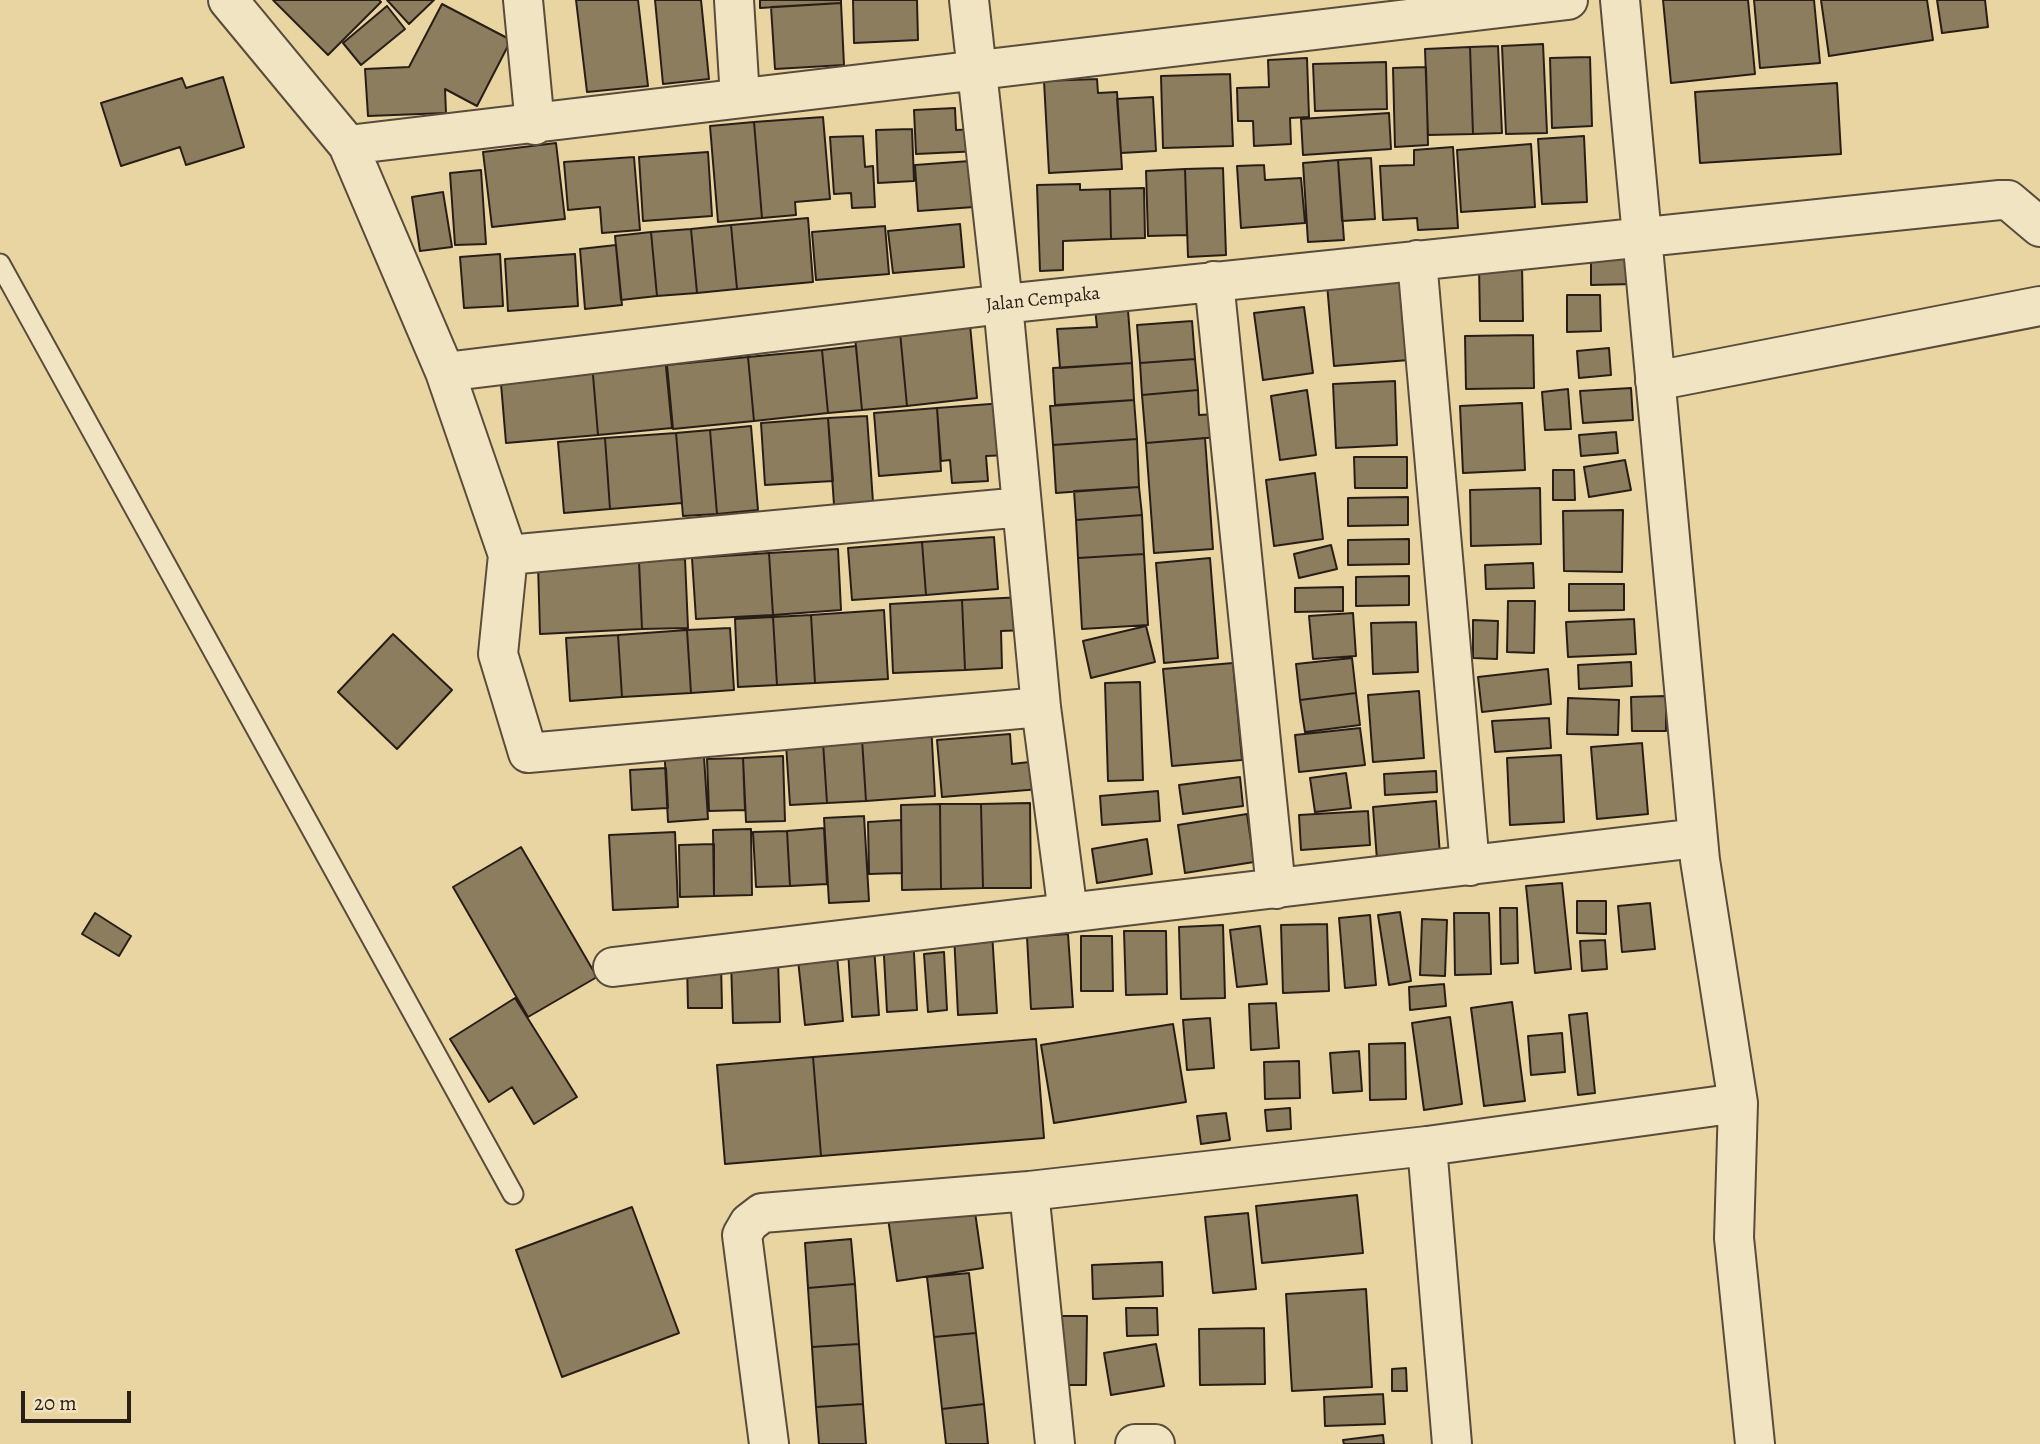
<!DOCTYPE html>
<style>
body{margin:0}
#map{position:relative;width:2040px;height:1444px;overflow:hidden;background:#e8d5a2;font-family:Alegreya,serif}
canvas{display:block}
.scale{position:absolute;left:21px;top:1391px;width:110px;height:32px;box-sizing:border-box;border:4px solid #291e17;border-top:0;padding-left:9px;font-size:21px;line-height:24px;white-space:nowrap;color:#291e17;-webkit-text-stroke:5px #f0e4c3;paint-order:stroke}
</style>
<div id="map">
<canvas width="2040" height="1444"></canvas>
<div class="scale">20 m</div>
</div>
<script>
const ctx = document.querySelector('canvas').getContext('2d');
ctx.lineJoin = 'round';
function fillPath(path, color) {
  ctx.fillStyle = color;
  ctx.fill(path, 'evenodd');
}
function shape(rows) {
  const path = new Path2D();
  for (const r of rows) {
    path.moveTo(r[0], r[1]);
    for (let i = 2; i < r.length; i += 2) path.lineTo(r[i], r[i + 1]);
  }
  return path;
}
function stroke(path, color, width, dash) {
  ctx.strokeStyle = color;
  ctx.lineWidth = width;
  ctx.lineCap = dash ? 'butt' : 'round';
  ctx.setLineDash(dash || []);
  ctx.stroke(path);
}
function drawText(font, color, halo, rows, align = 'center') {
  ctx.font = font + ' Alegreya,serif';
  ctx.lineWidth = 7;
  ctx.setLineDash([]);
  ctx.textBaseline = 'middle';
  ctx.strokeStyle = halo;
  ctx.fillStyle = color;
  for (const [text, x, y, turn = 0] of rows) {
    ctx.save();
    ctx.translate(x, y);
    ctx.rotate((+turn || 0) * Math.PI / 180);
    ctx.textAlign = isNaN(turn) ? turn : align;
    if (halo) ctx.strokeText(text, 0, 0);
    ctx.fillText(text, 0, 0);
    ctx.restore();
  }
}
const building = shape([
 [273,0,379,0,381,2,328,55,273,0],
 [387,0,434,0,409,24,387,0],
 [576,0,638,0,648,86,587,92,576,0],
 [655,0,701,0,709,79,663,84,655,0],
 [760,0,841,0,841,3,760,8,760,0],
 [853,0,917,0,918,40,854,43,853,0],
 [1663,0,1748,0,1755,74,1671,83,1663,0],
 [1754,0,1814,0,1820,63,1760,68,1754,0],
 [1821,0,1927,0,1933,40,1829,56,1821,0],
 [1937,0,1985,0,1988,27,1942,33,1937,0],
 [841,3,844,65,775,69,771,7,841,3],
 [442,4,511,40,477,106,445,89,446,113,368,116,365,69,409,67,442,4],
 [387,6,405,29,361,65,343,43,387,6],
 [1543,44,1547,133,1506,134,1502,46,1543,44],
 [1498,46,1502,133,1473,134,1470,47,1498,46],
 [1470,47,1473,134,1428,135,1425,49,1470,47],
 [1590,57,1592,126,1552,128,1550,58,1590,57],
 [1307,58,1309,117,1290,118,1291,144,1254,146,1253,121,1238,121,1237,88,1269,87,1268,60,1307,58],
 [1386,62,1387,109,1315,111,1313,64,1386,62],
 [1426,67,1428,145,1395,147,1393,68,1426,67],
 [1230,74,1233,146,1163,148,1161,76,1230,74],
 [223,77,244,147,186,165,180,147,121,166,101,103,182,78,186,88,223,77],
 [1097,79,1098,93,1117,92,1122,169,1049,173,1044,81,1097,79],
 [1837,83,1841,154,1700,163,1695,92,1837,83],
 [1153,97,1156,151,1121,153,1117,99,1153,97],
 [955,108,956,130,979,129,980,151,916,154,914,110,955,108],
 [1389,113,1391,149,1303,155,1301,119,1389,113],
 [823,117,830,199,795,202,796,215,762,218,754,122,823,117],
 [754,122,762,218,718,222,710,126,754,122],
 [912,129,914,181,878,183,876,130,912,129],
 [863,136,865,167,873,166,875,207,852,208,851,193,834,194,830,137,863,136],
 [1584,136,1587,202,1542,204,1538,139,1584,136],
 [556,143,565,219,492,227,483,152,556,143],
 [1531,144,1535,207,1461,212,1457,150,1531,144],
 [1453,147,1458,228,1418,230,1417,218,1383,220,1380,166,1414,165,1414,150,1453,147],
 [708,152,712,216,643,221,639,157,708,152],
 [634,157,640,230,602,233,600,207,568,210,564,162,634,157],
 [1371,158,1375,219,1342,221,1338,160,1371,158],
 [1338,160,1344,240,1308,242,1303,163,1338,160],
 [970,161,974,207,918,211,915,165,970,161],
 [1264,165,1265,180,1301,178,1305,223,1241,228,1237,166,1264,165],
 [1223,168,1226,255,1188,257,1185,169,1223,168],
 [1185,169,1187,235,1148,236,1146,171,1185,169],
 [481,170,486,244,455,245,450,173,481,170],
 [1080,184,1080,190,1110,189,1111,239,1063,241,1063,270,1040,271,1037,185,1080,184],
 [1144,188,1145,238,1111,239,1110,189,1144,188],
 [443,192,452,247,420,251,412,197,443,192],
 [808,218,813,282,737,289,731,225,808,218],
 [960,224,964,267,893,273,888,231,960,224],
 [731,225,737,289,697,293,691,229,731,225],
 [885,226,889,274,816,280,812,232,885,226],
 [691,229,697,293,657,296,651,232,691,229],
 [651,232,657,296,621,300,615,236,651,232],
 [616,245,622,305,585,309,580,249,616,245],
 [1591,251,1634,251,1634,284,1591,285,1591,251],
 [500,254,503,306,464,308,460,257,500,254],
 [575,254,578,306,508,311,505,259,575,254],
 [1522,265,1523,321,1480,321,1479,266,1522,265],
 [1403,278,1409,360,1334,366,1327,284,1403,278],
 [1567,295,1600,295,1601,331,1567,332,1567,295],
 [1127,297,1132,363,1060,368,1057,329,1097,327,1094,299,1127,297],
 [1304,307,1313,373,1263,380,1254,313,1304,307],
 [1192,321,1195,359,1140,363,1137,325,1192,321],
 [970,325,977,398,907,406,900,332,970,325],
 [900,332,907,406,862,410,855,337,900,332],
 [1533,335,1534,388,1466,389,1465,336,1533,335],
 [856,346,862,410,828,413,822,350,856,346],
 [1609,348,1611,375,1579,378,1577,351,1609,348],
 [822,350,828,413,754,421,748,357,822,350],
 [665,357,672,428,598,435,592,363,665,357],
 [748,357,754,421,673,429,667,365,748,357],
 [1195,359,1198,390,1142,395,1140,363,1195,359],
 [592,363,598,435,506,443,500,372,592,363],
 [1132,363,1134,400,1055,405,1053,368,1132,363],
 [1395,381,1397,445,1336,448,1333,384,1395,381],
 [1631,388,1633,420,1583,423,1580,391,1631,388],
 [1568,389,1571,429,1545,430,1542,392,1568,389],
 [1198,390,1199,415,1217,414,1219,437,1146,443,1142,395,1198,390],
 [1307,390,1316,455,1280,460,1271,396,1307,390],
 [1134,400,1137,439,1053,445,1050,406,1134,400],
 [1004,403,1008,455,986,456,988,481,952,483,950,460,941,461,937,408,1004,403],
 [1522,403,1525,470,1463,473,1460,406,1522,403],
 [937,408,941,471,879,476,874,413,937,408],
 [867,416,873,502,834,505,828,418,867,416],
 [828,418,833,481,765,485,761,423,828,418],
 [751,426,758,510,717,514,710,430,751,426],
 [710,430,717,514,683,516,676,433,710,430],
 [1616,432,1618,453,1581,456,1579,435,1616,432],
 [676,433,682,503,610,509,605,438,676,433],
 [605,438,610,509,564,513,558,442,605,438],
 [1205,438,1213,549,1154,553,1146,443,1205,438],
 [1137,439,1139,487,1056,493,1053,445,1137,439],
 [1354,457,1407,457,1407,488,1355,488,1354,457],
 [1625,460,1631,490,1589,497,1584,467,1625,460],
 [1553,470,1574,470,1575,500,1553,500,1553,470],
 [1315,473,1323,539,1274,546,1266,480,1315,473],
 [1139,487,1142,515,1076,520,1074,491,1139,487],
 [1540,488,1541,544,1471,546,1470,490,1540,488],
 [1408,497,1408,525,1348,526,1348,498,1408,497],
 [1623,510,1622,572,1564,571,1563,511,1623,510],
 [1142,515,1144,554,1078,558,1076,520,1142,515],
 [994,537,998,589,926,595,922,542,994,537],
 [1409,539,1409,564,1348,565,1348,540,1409,539],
 [922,542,926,595,852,600,848,548,922,542],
 [1331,545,1337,569,1299,578,1294,554,1331,545],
 [838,549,841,610,773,615,769,553,838,549],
 [769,553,773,615,696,619,692,558,769,553],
 [1144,554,1148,625,1082,629,1078,558,1144,554],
 [1210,558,1218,658,1164,663,1156,563,1210,558],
 [685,559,688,628,642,629,639,561,685,559],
 [639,561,642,629,540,634,538,564,639,561],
 [1533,563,1534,588,1486,589,1485,565,1533,563],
 [1409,576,1409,605,1356,606,1356,577,1409,576],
 [1569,584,1624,584,1624,610,1569,611,1569,584],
 [1343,587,1343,611,1295,612,1295,588,1343,587],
 [1024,597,1026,630,1001,631,1002,668,965,670,962,600,1024,597],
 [962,600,965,670,893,673,890,604,962,600],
 [1508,601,1535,601,1534,653,1507,652,1508,601],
 [884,610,888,679,815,683,811,615,884,610],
 [1353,613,1356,656,1313,659,1309,616,1353,613],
 [811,615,815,683,777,685,773,617,811,615],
 [773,617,777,685,738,687,735,619,773,617],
 [1634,619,1636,654,1568,657,1566,622,1634,619],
 [1473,620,1498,621,1497,659,1473,658,1473,620],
 [1416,622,1418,672,1373,674,1371,623,1416,622],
 [1146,626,1155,662,1091,678,1083,641,1146,626],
 [730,628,734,690,691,693,687,630,730,628],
 [687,630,691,693,622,697,618,635,687,630],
 [393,634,452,690,397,749,338,692,393,634],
 [618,635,622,697,570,701,566,638,618,635],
 [1352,658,1356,693,1300,700,1296,664,1352,658],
 [1631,662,1632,686,1579,689,1578,665,1631,662],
 [1233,663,1242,760,1172,766,1163,669,1233,663],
 [1548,669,1551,704,1482,712,1478,677,1548,669],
 [1140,682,1143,780,1108,781,1105,683,1140,682],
 [1419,691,1424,758,1373,762,1368,695,1419,691],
 [1356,693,1360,725,1305,732,1300,700,1356,693],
 [1666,696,1666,731,1632,731,1631,697,1666,696],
 [1568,698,1619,700,1618,735,1567,734,1568,698],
 [1549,718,1551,748,1495,752,1492,721,1549,718],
 [931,724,935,796,866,801,862,739,931,724],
 [1360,728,1365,765,1299,772,1295,735,1360,728],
 [1010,734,1012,764,1038,761,1040,789,942,797,937,740,1010,734],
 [862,739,866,801,827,803,823,742,862,739],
 [703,741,708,819,668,822,664,743,703,741],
 [823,742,827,803,790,805,786,744,823,742],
 [1642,743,1648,814,1597,819,1591,747,1642,743],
 [1561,755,1564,822,1510,825,1507,758,1561,755],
 [783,756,785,821,746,822,743,758,783,756],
 [743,758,745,810,709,811,707,759,743,758],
 [666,768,668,808,632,810,630,770,666,768],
 [1436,771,1437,792,1385,795,1384,774,1436,771],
 [1346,773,1351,808,1315,812,1310,778,1346,773],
 [1240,777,1243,806,1183,814,1179,785,1240,777],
 [1158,791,1160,821,1102,825,1100,796,1158,791],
 [1436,801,1440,855,1377,860,1373,807,1436,801],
 [1030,803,1031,888,983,888,981,804,1030,803],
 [940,804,941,889,902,890,901,805,940,804],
 [940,804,981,804,983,888,941,889,940,804],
 [1368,811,1370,845,1301,850,1299,815,1368,811],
 [1247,814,1254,862,1185,873,1178,825,1247,814],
 [864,816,869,901,829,903,824,818,864,816],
 [901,820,902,873,869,874,868,822,901,820],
 [824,828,827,884,790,886,787,831,824,828],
 [751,829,752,895,714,896,713,830,751,829],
 [787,831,790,886,756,887,753,832,787,831],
 [675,832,678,907,613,910,609,835,675,832],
 [1147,839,1152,874,1097,883,1092,849,1147,839],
 [714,844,714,896,680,897,679,845,714,844],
 [521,847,597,977,528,1017,453,887,521,847],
 [1562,883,1571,969,1535,973,1526,886,1562,883],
 [1577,901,1606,901,1606,934,1577,933,1577,901],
 [1650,903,1655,949,1622,952,1618,906,1650,903],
 [1500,908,1517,908,1518,963,1501,964,1500,908],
 [1400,912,1411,981,1389,985,1378,915,1400,912],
 [95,913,131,936,119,956,82,934,95,913],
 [1454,913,1489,913,1491,974,1455,975,1454,913],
 [1370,915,1376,985,1345,988,1339,918,1370,915],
 [1422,919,1447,920,1445,976,1420,975,1422,919],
 [1327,924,1329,991,1283,993,1281,925,1327,924],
 [1223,925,1225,998,1181,999,1179,927,1223,925],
 [1260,926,1267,984,1237,987,1230,930,1260,926],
 [1124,931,1166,931,1167,994,1126,995,1124,931],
 [992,932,997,1013,958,1015,954,934,992,932],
 [1068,934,1073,1007,1031,1009,1027,937,1068,934],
 [913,935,917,1010,887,1012,883,937,913,935],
 [1081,936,1112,936,1113,991,1081,991,1081,936],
 [1605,940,1607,969,1582,971,1580,941,1605,940],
 [874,947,879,1015,852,1017,848,949,874,947],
 [944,952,947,1010,928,1012,924,954,944,952],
 [837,956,843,1021,805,1025,798,960,837,956],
 [778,960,780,1022,733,1023,731,962,778,960],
 [721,963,722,1008,688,1008,687,964,721,963],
 [1444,984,1446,1006,1410,1010,1409,987,1444,984],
 [515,998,577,1097,534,1124,512,1087,489,1102,450,1039,515,998],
 [1512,1002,1525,1101,1484,1106,1471,1008,1512,1002],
 [1276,1003,1279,1048,1251,1050,1249,1004,1276,1003],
 [1587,1013,1595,1093,1578,1095,1569,1015,1587,1013],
 [1450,1017,1462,1104,1424,1110,1412,1023,1450,1017],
 [1210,1018,1214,1068,1187,1070,1183,1020,1210,1018],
 [1173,1024,1186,1102,1054,1123,1041,1045,1173,1024],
 [1562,1033,1565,1072,1531,1075,1528,1036,1562,1033],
 [1036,1039,1044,1138,821,1156,813,1057,1036,1039],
 [1405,1043,1406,1099,1370,1100,1369,1044,1405,1043],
 [1359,1051,1362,1091,1333,1093,1330,1053,1359,1051],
 [813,1057,821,1156,725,1164,717,1065,813,1057],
 [1299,1061,1300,1098,1265,1099,1264,1062,1299,1061],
 [1290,1108,1291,1129,1267,1131,1265,1110,1290,1108],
 [1226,1113,1230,1140,1201,1144,1197,1116,1226,1113],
 [1357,1195,1363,1253,1262,1263,1256,1206,1357,1195],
 [974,1205,983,1268,897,1281,888,1218,974,1205],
 [632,1207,679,1333,562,1377,516,1250,632,1207],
 [1248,1213,1256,1289,1213,1293,1205,1217,1248,1213],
 [851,1239,855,1284,808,1288,805,1243,851,1239],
 [1162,1262,1163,1296,1093,1299,1092,1265,1162,1262],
 [969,1273,976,1333,934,1337,927,1277,969,1273],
 [855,1284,859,1344,812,1347,808,1288,855,1284],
 [1366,1289,1372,1387,1292,1391,1286,1294,1366,1289],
 [1126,1308,1157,1308,1158,1335,1127,1336,1126,1308],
 [1052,1316,1087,1316,1086,1385,1052,1385,1052,1316],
 [1264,1328,1265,1384,1200,1385,1199,1329,1264,1328],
 [976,1333,984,1404,942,1409,934,1337,976,1333],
 [859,1344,863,1404,816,1407,812,1347,859,1344],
 [1156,1344,1164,1386,1111,1395,1104,1353,1156,1344],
 [1406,1368,1407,1391,1392,1391,1392,1369,1406,1368],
 [1383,1394,1385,1424,1325,1426,1324,1397,1383,1394],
 [863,1404,866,1444,819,1444,816,1407,863,1404],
 [984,1404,988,1444,946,1444,942,1409,984,1404],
 [1383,1435,1384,1444,1344,1444,1343,1440,1383,1435]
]);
fillPath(building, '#8c7d5f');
stroke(building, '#291e17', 2);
const service = shape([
 [0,264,513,1194]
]);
const minor = shape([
 [228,0,348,145,445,372,508,555,498,654,528,753,1041,707],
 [523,0,535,125],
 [734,0,740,98],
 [969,0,1003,304,1041,707,1068,913],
 [1620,0,1700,860,1738,1103,1734,1238,1755,1444],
 [348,145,1568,0],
 [1417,260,1470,866],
 [1214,281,1276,889],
 [445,372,1003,304,2000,200,2008,200,2040,227],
 [1655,381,2040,306],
 [508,555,1022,507],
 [613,967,1697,838],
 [1427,1146,1452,1444],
 [1029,1191,1055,1444],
 [769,1444,742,1235,749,1223,762,1213,1029,1191,1427,1146,1738,1103],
 [1135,1444,1155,1444]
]);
stroke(service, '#594c3a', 23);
stroke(minor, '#594c3a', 42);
stroke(service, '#f0e4c3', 19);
stroke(minor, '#f0e4c3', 38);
drawText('19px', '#291e17', '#f0e4c3', [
 ["Jalan Cempaka",1043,300,-6]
]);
</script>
